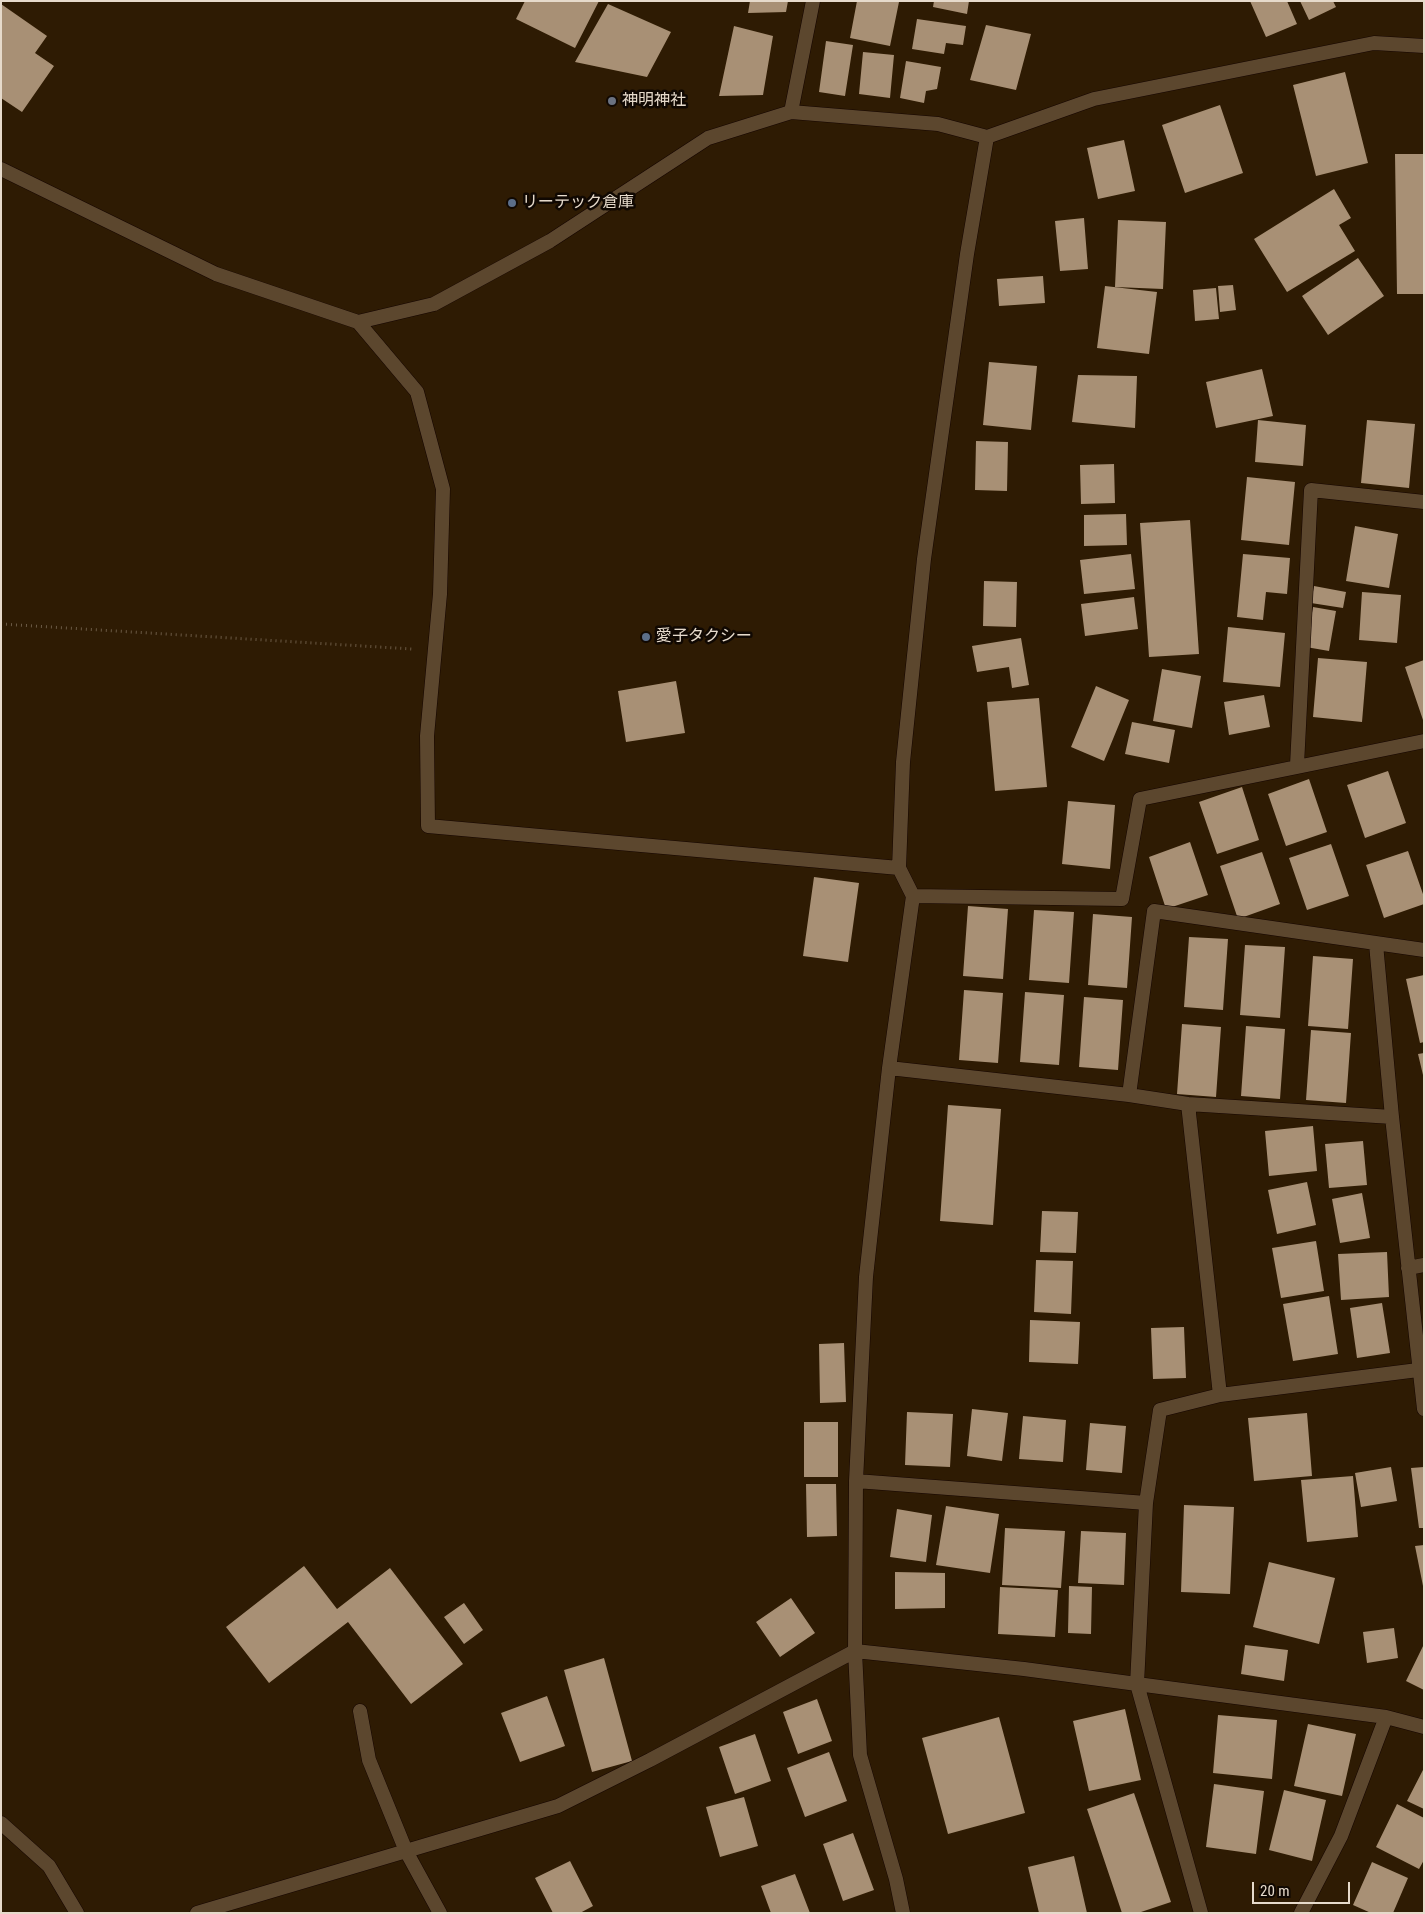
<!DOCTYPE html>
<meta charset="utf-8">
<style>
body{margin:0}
#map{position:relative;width:1425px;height:1914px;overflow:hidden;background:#2e1b03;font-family:"Roboto Condensed",sans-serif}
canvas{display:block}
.frame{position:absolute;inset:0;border:2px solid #e6dacb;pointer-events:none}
.scale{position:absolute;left:1252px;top:1882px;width:98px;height:22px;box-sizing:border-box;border:2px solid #e6dacb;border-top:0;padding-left:6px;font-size:15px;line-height:18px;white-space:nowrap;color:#e6dacb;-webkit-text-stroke:4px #100802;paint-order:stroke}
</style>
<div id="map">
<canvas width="1425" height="1914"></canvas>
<div class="frame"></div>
<div class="scale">20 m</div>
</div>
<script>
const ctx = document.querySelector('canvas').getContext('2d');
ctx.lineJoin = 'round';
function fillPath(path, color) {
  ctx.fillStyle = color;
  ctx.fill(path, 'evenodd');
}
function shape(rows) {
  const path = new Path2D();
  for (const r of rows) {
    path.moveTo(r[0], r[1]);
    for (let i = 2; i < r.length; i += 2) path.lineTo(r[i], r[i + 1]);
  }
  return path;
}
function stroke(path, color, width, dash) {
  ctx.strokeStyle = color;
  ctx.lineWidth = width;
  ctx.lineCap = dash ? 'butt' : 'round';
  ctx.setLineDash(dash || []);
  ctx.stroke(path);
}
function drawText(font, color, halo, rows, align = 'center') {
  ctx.font = font + ' "Roboto Condensed","Noto Sans JP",sans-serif';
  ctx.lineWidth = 5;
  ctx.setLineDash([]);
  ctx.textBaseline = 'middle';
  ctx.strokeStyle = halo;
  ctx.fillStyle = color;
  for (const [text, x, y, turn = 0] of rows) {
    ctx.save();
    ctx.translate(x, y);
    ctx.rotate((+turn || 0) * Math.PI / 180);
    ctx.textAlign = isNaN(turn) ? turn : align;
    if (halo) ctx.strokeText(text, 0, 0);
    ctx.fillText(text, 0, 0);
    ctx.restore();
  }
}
fillPath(shape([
 [525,1,599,1,575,48,516,19],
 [750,1,788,1,786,12,748,13],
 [857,1,899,2,890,46,850,38],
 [934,1,969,1,967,14,933,7],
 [1250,1,1287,1,1297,24,1266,37],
 [1300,1,1333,1,1336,7,1309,20],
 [1,4,47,36,35,53,54,66,22,112,1,98],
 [608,4,671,32,647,77,575,62],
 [917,19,966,26,963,45,946,43,944,54,912,49],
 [986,25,1031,34,1016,90,970,80],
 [734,26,773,36,763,95,719,96],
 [826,41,853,45,845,96,819,92],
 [863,52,894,55,890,98,859,94],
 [906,61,941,67,937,89,926,91,924,103,900,98],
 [1345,72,1368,163,1316,176,1293,85],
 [1220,105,1243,173,1185,193,1162,125],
 [1124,140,1135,191,1098,199,1087,148],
 [1395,154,1424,154,1424,294,1397,294],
 [1334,189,1351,218,1339,225,1355,251,1287,292,1254,239],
 [1084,218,1088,269,1060,271,1055,221],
 [1118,220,1166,222,1163,289,1115,287],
 [1358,258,1384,296,1328,335,1302,296],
 [1043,276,1045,303,999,306,997,279],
 [1233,285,1236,310,1220,312,1218,286],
 [1105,286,1157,292,1149,354,1097,348],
 [1216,288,1219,319,1195,321,1193,290],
 [989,362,1037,366,1031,430,983,425],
 [1262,369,1273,416,1216,428,1206,382],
 [1078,375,1137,376,1135,428,1072,422],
 [1258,420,1306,425,1303,466,1255,462],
 [1367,420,1415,424,1409,488,1361,483],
 [976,441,1008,442,1007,491,975,490],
 [1114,464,1115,503,1081,504,1080,465],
 [1247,477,1295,482,1289,545,1241,540],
 [1126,514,1127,545,1084,546,1084,515],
 [1190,520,1199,654,1149,657,1140,523],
 [1355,526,1398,534,1389,588,1346,581],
 [1131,554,1135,589,1084,594,1080,560],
 [1243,554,1290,558,1287,594,1266,592,1263,620,1237,617],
 [984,581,1017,582,1016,627,983,626],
 [1314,586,1346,592,1343,608,1311,603],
 [1362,592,1401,595,1397,643,1359,640],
 [1134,597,1138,629,1085,636,1081,604],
 [1313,607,1336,611,1329,651,1306,647],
 [1228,627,1285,633,1280,687,1223,682],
 [1021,638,1029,685,1012,688,1009,667,977,672,972,646],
 [1318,658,1367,662,1362,722,1313,717],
 [1424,660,1424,720,1423,720,1405,667],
 [1162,669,1201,676,1192,728,1153,721],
 [676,681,685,733,626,742,618,691],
 [1096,686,1129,700,1104,761,1071,747],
 [1264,695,1270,727,1229,735,1224,702],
 [1039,698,1047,787,995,791,987,702],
 [1132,722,1175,730,1169,763,1125,754],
 [1388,771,1406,823,1365,838,1347,785],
 [1309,779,1327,832,1286,846,1268,794],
 [1242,787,1259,840,1217,854,1199,802],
 [1068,801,1115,805,1110,869,1062,864],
 [1190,842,1208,895,1166,909,1149,857],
 [1331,844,1349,896,1307,910,1289,858],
 [1408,851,1424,897,1424,904,1384,918,1366,865],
 [1262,852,1280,904,1238,919,1220,866],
 [814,877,859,883,848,962,803,956],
 [968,906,1008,909,1003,979,963,976],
 [1034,910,1074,912,1069,983,1029,980],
 [1093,914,1132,917,1127,988,1088,985],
 [1189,937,1228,939,1223,1010,1184,1007],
 [1245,945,1285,947,1280,1018,1240,1015],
 [1313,956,1353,959,1348,1029,1308,1026],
 [1424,975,1424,1042,1420,1043,1406,979],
 [964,990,1003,993,998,1063,959,1060],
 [1025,992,1064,995,1059,1065,1020,1062],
 [1084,997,1123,1000,1118,1070,1079,1067],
 [1182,1024,1221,1027,1216,1097,1177,1094],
 [1246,1026,1285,1029,1280,1099,1241,1096],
 [1311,1030,1351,1033,1346,1103,1306,1100],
 [1424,1053,1424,1074,1423,1075,1418,1054],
 [948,1105,1001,1109,993,1225,940,1221],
 [1313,1126,1317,1171,1269,1176,1265,1131],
 [1363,1141,1367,1185,1329,1188,1325,1144],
 [1307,1182,1316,1225,1277,1234,1268,1190],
 [1362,1193,1370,1238,1340,1243,1332,1199],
 [1042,1211,1078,1212,1076,1253,1040,1252],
 [1316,1241,1324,1291,1281,1298,1272,1248],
 [1387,1252,1389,1297,1341,1300,1338,1254],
 [1036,1260,1073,1261,1071,1314,1034,1312],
 [1329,1296,1338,1354,1293,1361,1283,1304],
 [1382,1303,1390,1353,1357,1358,1350,1308],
 [1030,1320,1080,1322,1078,1364,1029,1362],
 [1184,1327,1186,1378,1153,1379,1151,1328],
 [844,1343,846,1402,820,1403,819,1344],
 [972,1409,1008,1413,1002,1461,967,1456],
 [907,1412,953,1414,950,1467,905,1465],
 [1307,1413,1312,1476,1254,1481,1248,1418],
 [1023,1416,1066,1420,1063,1462,1019,1459],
 [804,1422,838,1422,838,1477,804,1477],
 [1090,1423,1126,1426,1122,1473,1086,1470],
 [1391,1467,1397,1501,1361,1507,1355,1473],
 [1424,1467,1424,1528,1419,1528,1411,1468],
 [1353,1476,1358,1537,1307,1542,1301,1480],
 [806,1484,836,1484,837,1536,807,1537],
 [1184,1505,1234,1507,1230,1594,1181,1592],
 [946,1506,999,1514,990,1573,936,1565],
 [897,1509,932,1515,926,1562,890,1557],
 [1005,1528,1065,1531,1061,1588,1002,1585],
 [1081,1531,1126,1533,1124,1585,1078,1583],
 [1424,1545,1424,1586,1423,1586,1415,1546],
 [1269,1562,1335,1578,1319,1644,1253,1627],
 [304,1566,337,1609,390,1568,463,1664,411,1704,348,1622,269,1683,226,1627],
 [895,1572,945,1573,945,1608,895,1609],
 [1069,1586,1092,1587,1091,1634,1068,1633],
 [1000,1587,1058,1590,1055,1637,998,1634],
 [791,1598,815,1633,780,1657,756,1622],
 [464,1603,483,1630,464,1644,444,1617],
 [1394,1628,1398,1658,1367,1663,1363,1632],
 [1424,1644,1424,1690,1406,1681],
 [1245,1645,1288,1650,1284,1681,1241,1674],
 [604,1658,632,1761,592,1772,564,1670],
 [547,1696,565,1746,520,1762,501,1713],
 [817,1699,832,1741,798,1754,783,1712],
 [1125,1709,1141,1780,1089,1791,1073,1721],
 [1218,1715,1277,1720,1272,1779,1213,1773],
 [999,1717,1025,1813,948,1834,922,1738],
 [1308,1724,1356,1734,1342,1796,1294,1786],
 [755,1734,771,1781,735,1794,719,1747],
 [829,1752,847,1801,805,1817,787,1768],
 [1424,1768,1424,1809,1407,1801],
 [1214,1784,1264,1791,1256,1854,1206,1847],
 [1284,1790,1326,1800,1312,1861,1269,1850],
 [1134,1793,1171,1902,1138,1913,1122,1913,1087,1809],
 [744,1797,758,1846,720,1857,706,1807],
 [1397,1804,1424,1818,1424,1860,1419,1869,1376,1847],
 [853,1833,874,1890,843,1901,823,1844],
 [1074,1856,1087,1913,1039,1913,1028,1867],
 [570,1861,593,1906,580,1913,553,1913,535,1878],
 [1372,1862,1408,1878,1393,1913,1371,1913,1353,1905],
 [795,1874,810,1913,771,1913,761,1886]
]), '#a89075');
const minor = shape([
 [791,112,813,1],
 [1,169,216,274,358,322,417,392,443,489,440,594,427,736,428,826,899,868],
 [358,322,434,304,550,241,708,138,791,112,938,124,987,137,1094,99,1374,43,1424,46],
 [1297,765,1311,490,1424,502],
 [913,896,1122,899,1140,799,1424,741],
 [1376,944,1392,1117,1424,1409],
 [889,1068,1129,1095,1188,1104,1392,1117],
 [1129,1095,1154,911,1424,950],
 [1188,1104,1220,1395],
 [1408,1268,1424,1265],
 [856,1481,1146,1503],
 [360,1711,369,1760,406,1851,440,1913],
 [1,1823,49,1866,77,1913],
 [197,1913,558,1806,650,1760,855,1651,1024,1669,1386,1717,1424,1727],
 [903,1913,896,1879,860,1755,855,1651,856,1481,866,1277,889,1068,913,896,899,868,903,762,924,559,967,254,987,137],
 [1201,1913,1137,1684,1146,1503,1160,1410,1220,1395,1418,1370],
 [1301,1913,1341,1836,1386,1717]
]);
stroke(minor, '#150500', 15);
stroke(shape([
 [1,624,412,649]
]), '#6b5a45', 3, [1, 4]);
stroke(minor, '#5c472e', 14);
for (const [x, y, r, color] of [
 [612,101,5,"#6b7280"],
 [512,203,5,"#5c6f8a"],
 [646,637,5,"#5c6f8a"]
]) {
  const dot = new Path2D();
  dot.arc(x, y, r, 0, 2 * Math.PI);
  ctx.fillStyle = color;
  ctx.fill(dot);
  stroke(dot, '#100802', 2);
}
drawText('16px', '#e6dacb', '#100802', [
 ["神明神社",622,101],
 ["リーテック倉庫",522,203],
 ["愛子タクシー",656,637]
], 'left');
</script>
